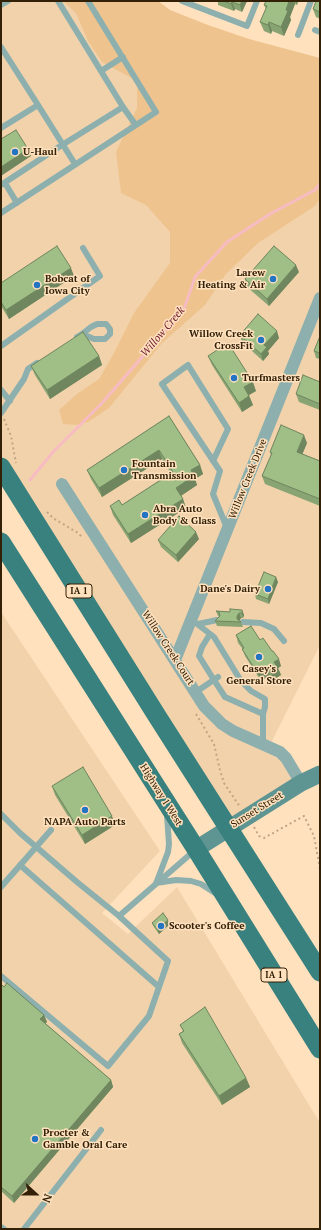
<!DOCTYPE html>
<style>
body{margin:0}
#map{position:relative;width:321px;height:1230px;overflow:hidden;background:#ffe1be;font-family:"PT Serif",serif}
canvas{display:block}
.frame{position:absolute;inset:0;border:2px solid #322007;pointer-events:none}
.north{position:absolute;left:16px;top:1174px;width:40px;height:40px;-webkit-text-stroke:3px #ffe1be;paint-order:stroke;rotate:111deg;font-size:11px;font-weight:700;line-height:16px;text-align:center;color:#322007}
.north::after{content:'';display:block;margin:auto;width:14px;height:18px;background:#322007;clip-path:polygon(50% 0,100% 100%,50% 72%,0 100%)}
</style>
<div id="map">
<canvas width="321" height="1230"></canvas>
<div class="frame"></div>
<div class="north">N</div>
</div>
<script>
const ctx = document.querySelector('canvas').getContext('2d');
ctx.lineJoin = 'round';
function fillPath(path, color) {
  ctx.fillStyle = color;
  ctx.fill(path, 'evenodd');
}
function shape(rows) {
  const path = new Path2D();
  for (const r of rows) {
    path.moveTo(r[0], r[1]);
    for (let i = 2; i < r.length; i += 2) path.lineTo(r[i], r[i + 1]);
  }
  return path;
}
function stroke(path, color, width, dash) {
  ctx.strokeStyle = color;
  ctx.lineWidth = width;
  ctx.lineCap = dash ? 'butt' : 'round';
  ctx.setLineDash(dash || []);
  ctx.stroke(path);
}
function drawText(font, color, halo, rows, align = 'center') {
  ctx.font = font + ' "PT Serif",serif';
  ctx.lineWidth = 3;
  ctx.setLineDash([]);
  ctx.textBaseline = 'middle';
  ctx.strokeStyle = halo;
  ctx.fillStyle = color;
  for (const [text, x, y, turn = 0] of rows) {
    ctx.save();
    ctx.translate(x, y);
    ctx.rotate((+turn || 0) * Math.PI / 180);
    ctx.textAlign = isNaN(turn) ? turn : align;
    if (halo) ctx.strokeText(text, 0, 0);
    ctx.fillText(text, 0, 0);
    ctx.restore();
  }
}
fillPath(shape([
 [1,1,129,1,320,79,320,645,269,747,301,783,236,824,1,454],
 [1,612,160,851,102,913,128,934,177,887,320,1123,320,1229,1,1229]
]), '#f2d2ab');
fillPath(shape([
 [63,1,158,1,170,10,208,25,249,39,320,58,320,199,315,206,258,243,226,274,205,305,162,343,109,408,88,422,76,425,63,424,59,410,77,394,99,379,113,355,134,313,170,263,170,232,146,205,121,193,116,152,137,108,137,81,102,62,88,41,76,13]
]), '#efc38e');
stroke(shape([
 [30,480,53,452,102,403,184,309,195,277,227,242,270,214,315,190,320,184]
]), '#f7bcc2', 3);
stroke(shape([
 [4,419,11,436,16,463],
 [47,512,53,518,78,533,82,537],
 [196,714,214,744,220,770,224,783,240,807],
 [254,827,259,836,264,838,304,816,314,836,320,869]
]), '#c0a585', 2, [2, 3]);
stroke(shape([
 [182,1,247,26,257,1],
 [1,5,8,1],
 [315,30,320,32],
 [298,35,311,1],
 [1,47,38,105],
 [101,71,123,57],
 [123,107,135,124],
 [1,128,38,105,75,164],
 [5,183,17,203],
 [1,185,62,145,123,107,58,1],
 [1,213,156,112,88,1],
 [77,337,82,334,91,327,97,324,106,324,110,329,110,334,105,339,94,339,82,334],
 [1,346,100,276,83,248],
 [1,390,10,401],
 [1,413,24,379,28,369,37,363],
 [213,461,228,429,188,365,162,384,220,471,213,494,227,528],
 [192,620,214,637,241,681,251,691,265,699,265,707,263,714,263,745],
 [243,622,261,623,274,629,284,641],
 [198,624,217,620],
 [210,634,202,647,199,656,214,680,225,697,263,714],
 [196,692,218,677],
 [1,814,20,833,77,882,119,916,194,851],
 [20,865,159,987],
 [157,881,168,852,169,844,167,815],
 [156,883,176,880,191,881,201,884,215,893],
 [1,887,51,830],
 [1,976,108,1066,149,1016,168,961,119,916],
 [1,1227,4,1229],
 [24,1229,101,1130]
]), '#8db0ae', 6);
stroke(shape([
 [62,484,204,706,222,724,233,731,280,752,286,758,301,783],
 [175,660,320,298]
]), '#8db0ae', 12);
stroke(shape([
 [196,849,301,783,320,774]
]), '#5e9592', 17);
stroke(shape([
 [1,467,157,716,320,972],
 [1,542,196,849,320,1049]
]), '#38817e', 19);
fillPath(shape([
 [214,1,247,1,242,12,235,9,234,11,218,5,218,2],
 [266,1,298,1,297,5,295,4,290,17,291,20,284,36,272,31,271,34,264,31,260,22,266,9,264,5],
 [320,1,320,19,316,17,313,9],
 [299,272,269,306,247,287,245,279],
 [74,276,9,319,1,306,1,283],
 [240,335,279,338,268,351,269,354,263,361,242,342],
 [320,336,320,359,316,358,314,351],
 [99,356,102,365,50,399,35,375,31,366],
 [208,356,256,391,249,395,253,405,242,412,212,365],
 [320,382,320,410,299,402,296,394],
 [169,416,200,465,203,474,195,479,197,485,181,496,183,499,186,508,131,543,113,515,110,506,122,505,171,473,162,459,102,497,91,479,87,470],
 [307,443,302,454,320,461,320,506,265,484,262,476,271,455,270,452],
 [199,539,178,562,161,547,158,540],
 [278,582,269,604,256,599,255,594],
 [242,610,244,615,243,618,241,618,239,621,241,622,243,627,217,626,215,621,219,616,218,616,216,611,230,612],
 [236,635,260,640,281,666,278,668,281,675,273,680,270,675,261,681,245,656,242,648,238,643],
 [52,786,115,825,85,844,55,795],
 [152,923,169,925,159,934,154,927],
 [1,984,44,1015,47,1022,45,1023,111,1080,113,1087,14,1203,1,1191],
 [180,1025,246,1078,250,1087,222,1105,182,1043,179,1034,183,1031]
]), '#89a473');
fillPath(shape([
 [242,1,247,1,242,12,240,5],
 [289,1,294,1,295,4,290,17,291,20,284,36,281,27,286,10],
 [296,1,298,1,297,5],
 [232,2,235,9,234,11,231,4],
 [269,22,272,31,271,34,268,25],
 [28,149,31,156,1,176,1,167],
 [296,265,299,272,269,306,267,299],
 [71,268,74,276,9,319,6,310],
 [277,331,279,338,268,351,269,354,263,361,261,354,264,345],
 [99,356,102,365,50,399,47,390],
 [253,382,256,391,247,396,244,387],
 [249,396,253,405,242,412,239,403],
 [304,435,307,443,300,460,297,452],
 [159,450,162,459,102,497,99,488],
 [200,465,203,474,195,479,197,485,179,497,176,488,191,470],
 [183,499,186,508,131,543,128,534],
 [196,532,199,539,178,562,176,555],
 [276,577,278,582,269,604,268,599],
 [242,610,244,615,243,618,242,613],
 [239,613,241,618,238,622,237,616],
 [279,659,281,666,278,668,281,675,273,680,271,673,274,662],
 [268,668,270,675,261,681,258,674],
 [112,816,115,825,85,844,82,835],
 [168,920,169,925,159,934,157,929],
 [44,1015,47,1022,43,1026,40,1019],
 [246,1078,250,1087,222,1105,219,1096],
 [111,1080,113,1087,14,1203,12,1196]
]), '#6f865e');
const building = shape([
 [224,1,242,1,240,5,232,2,231,4,224,1],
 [266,1,289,1,286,10,288,11,281,27,269,22,268,25,260,22,267,6,264,5,266,1],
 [316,1,320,1,320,12,313,9,316,1],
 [16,130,28,149,1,167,1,139,16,130],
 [57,246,71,268,6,310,1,302,1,283,57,246],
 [274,246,296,265,267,299,245,279,274,246],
 [258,314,277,331,264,345,267,347,261,354,240,335,258,314],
 [83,332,99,356,47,390,31,366,83,332],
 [320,336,320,353,314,351,320,336],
 [228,343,253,382,244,387,249,396,239,403,208,356,228,343],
 [303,375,320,382,320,404,296,394,303,375],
 [169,416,200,465,191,470,194,476,176,488,183,499,128,534,110,506,119,500,122,505,173,472,159,450,99,488,87,470,169,416],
 [281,425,304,435,297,452,320,461,320,499,262,476,272,453,270,452,281,425],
 [179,516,196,532,176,555,158,540,179,516],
 [264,572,276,577,268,599,255,594,264,572],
 [230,609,242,610,242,613,239,613,237,616,237,619,241,622,215,621,220,616,219,612,216,611,230,612,230,609],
 [251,626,260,640,263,638,272,651,273,651,279,659,274,662,278,668,271,673,268,668,258,674,242,649,244,648,236,635,251,626],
 [83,767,112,816,82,835,52,786,83,767],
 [163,913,168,920,157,929,152,923,163,913],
 [7,983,44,1015,40,1019,111,1080,12,1196,1,1187,1,984,4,987,7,983],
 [205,1007,246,1078,219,1096,179,1034,184,1031,180,1025,205,1007]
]);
fillPath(building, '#9fbf86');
stroke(building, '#6f865e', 1);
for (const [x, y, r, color] of [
 [15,152,4,"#2374c2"],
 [273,279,4,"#2374c2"],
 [37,285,4,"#2374c2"],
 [261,340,4,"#2374c2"],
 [234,378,4,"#2374c2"],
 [124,470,4,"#2374c2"],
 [145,515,4,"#2374c2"],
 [268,589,4,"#2374c2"],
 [259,657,4,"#2374c2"],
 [85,810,4,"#2374c2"],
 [161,926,4,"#2374c2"],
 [35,1139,4,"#2374c2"]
]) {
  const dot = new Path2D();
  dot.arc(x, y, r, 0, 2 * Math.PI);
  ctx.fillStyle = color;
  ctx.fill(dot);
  stroke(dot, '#ffe1be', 1.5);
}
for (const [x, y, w] of [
 [79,591,26],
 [274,975,26]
]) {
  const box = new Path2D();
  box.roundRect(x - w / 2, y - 7, w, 14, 3);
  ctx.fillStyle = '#ffe1be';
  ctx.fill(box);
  stroke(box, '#322007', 1);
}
drawText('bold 9px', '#322007', null, [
 ["IA 1",79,591],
 ["IA 1",274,975]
]);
drawText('bold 10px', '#322007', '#ffe1be', [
 ["U-Haul",23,152],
 ["Larew",265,273,"right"],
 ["Heating & Air",265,285,"right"],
 ["Bobcat of",45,279],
 ["Iowa City",45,291],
 ["Willow Creek",253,334,"right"],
 ["CrossFit",253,346,"right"],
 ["Turfmasters",242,378],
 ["Fountain",132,464],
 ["Transmission",132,476],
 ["Abra Auto",153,509],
 ["Body & Glass",153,521],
 ["Dane's Dairy",260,589,"right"],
 ["Casey's",259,669,"center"],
 ["General Store",259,681,"center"],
 ["NAPA Auto Parts",85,822,"center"],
 ["Scooter's Coffee",169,926],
 ["Procter &",43,1133],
 ["Gamble Oral Care",43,1145]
], 'left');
drawText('10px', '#322007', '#ffe1be', [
 ["Willow Creek Drive",248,479,-68],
 ["Willow Creek Court",168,648,57],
 ["Highway 1 West",161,795,58],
 ["Sunset Street",257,810,-32]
]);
drawText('italic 11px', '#772435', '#ffe1be', [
 ["Willow Creek",163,332,-50]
]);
</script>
